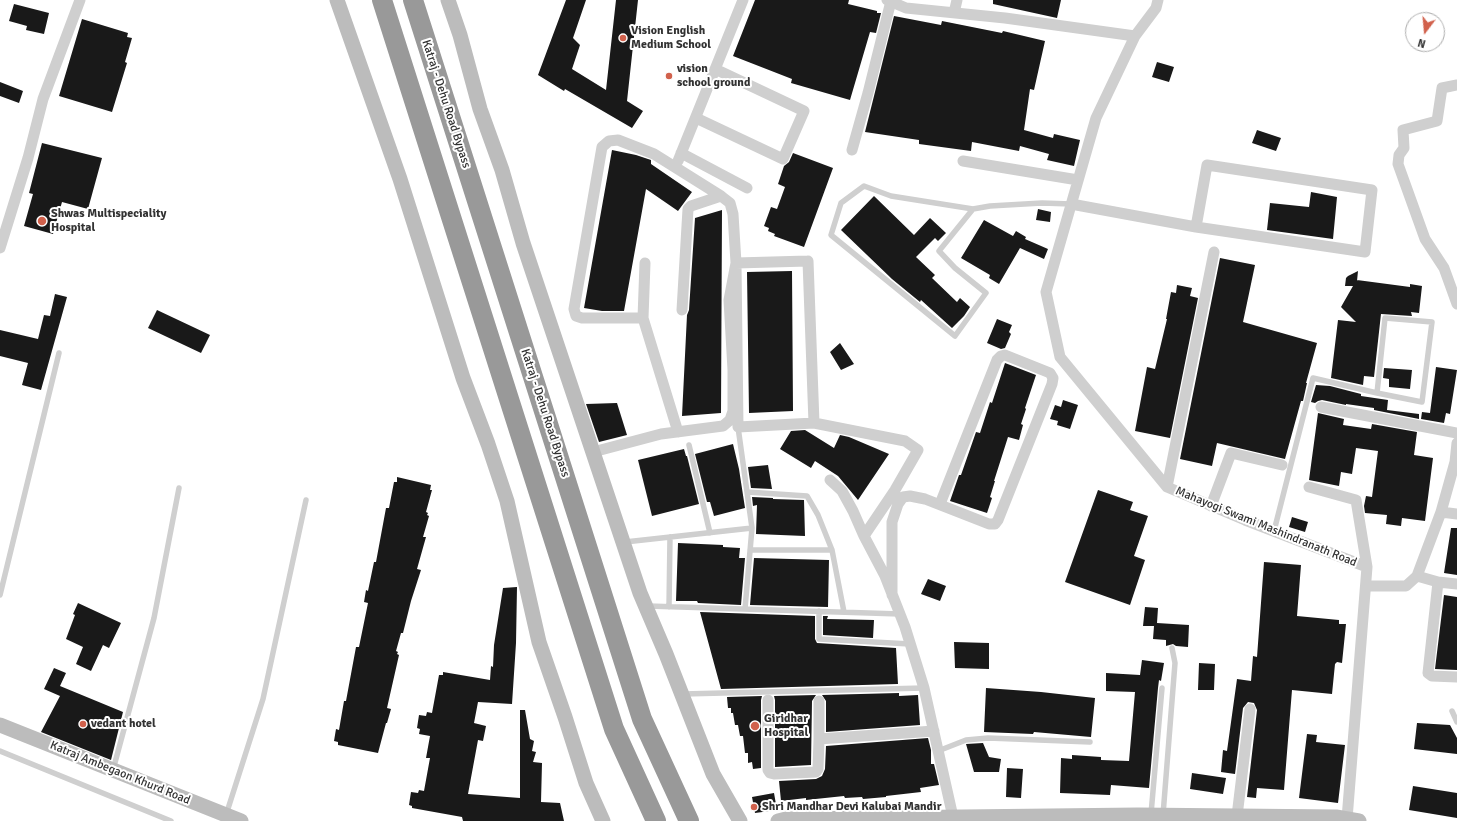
<!DOCTYPE html>
<style>
body{margin:0}
#map{position:relative;width:1457px;height:821px;overflow:hidden;background:#fff;font-family:Signika,sans-serif}
canvas{display:block}
.north{position:absolute;left:1405px;top:12px;width:40px;height:40px;box-sizing:border-box;background:#fff;border:1px solid #adadad;border-radius:50%;rotate:196deg;font-size:11px;font-weight:700;line-height:16px;text-align:center;color:#323232}
.north::after{content:'';display:block;margin:auto;width:14px;height:18px;background:#d1614c;clip-path:polygon(50% 0,100% 100%,50% 72%,0 100%)}
</style>
<div id="map">
<canvas width="1457" height="821"></canvas>
<div class="north">N</div>
</div>
<script>
const ctx = document.querySelector('canvas').getContext('2d');
ctx.lineJoin = 'round';
function fillPath(path, color) {
  ctx.fillStyle = color;
  ctx.fill(path, 'evenodd');
}
function shape(rows) {
  const path = new Path2D();
  for (const r of rows) {
    path.moveTo(r[0], r[1]);
    for (let i = 2; i < r.length; i += 2) path.lineTo(r[i], r[i + 1]);
  }
  return path;
}
function stroke(path, color, width, dash) {
  ctx.strokeStyle = color;
  ctx.lineWidth = width;
  ctx.lineCap = dash ? 'butt' : 'round';
  ctx.setLineDash(dash || []);
  ctx.stroke(path);
}
function drawText(font, color, halo, rows, align = 'center') {
  ctx.font = font + ' Signika,sans-serif';
  ctx.lineWidth = 4;
  ctx.setLineDash([]);
  ctx.textBaseline = 'middle';
  ctx.strokeStyle = halo;
  ctx.fillStyle = color;
  for (const [text, x, y, turn = 0] of rows) {
    ctx.save();
    ctx.translate(x, y);
    ctx.rotate((+turn || 0) * Math.PI / 180);
    ctx.textAlign = isNaN(turn) ? turn : align;
    if (halo) ctx.strokeText(text, 0, 0);
    ctx.fillText(text, 0, 0);
    ctx.restore();
  }
}
fillPath(shape([
 [566,0,586,0,573,38,580,45,572,69,606,90,616,0,638,0,627,101,643,111,632,128,565,89,564,91,538,75],
 [755,0,849,0,848,4,877,11,877,13,881,13,876,33,870,32,850,100,791,83,792,79,733,56],
 [993,0,1061,0,1057,18,993,4],
 [14,4,49,13,44,34,26,30,27,26,9,21],
 [894,16,941,25,942,21,1002,33,1003,31,1045,41,1034,90,1030,89,1024,130,1053,138,1054,134,1080,140,1074,166,1047,160,1049,154,1020,146,1019,151,972,142,971,151,919,144,919,140,865,132],
 [82,19,128,33,127,37,132,38,125,62,127,63,112,112,59,96],
 [1157,62,1174,67,1169,82,1152,77],
 [0,82,23,91,19,103,0,96],
 [1257,130,1281,138,1276,151,1252,143],
 [42,143,102,158,88,209,62,202,53,234,24,226,33,194,29,193],
 [612,150,636,155,651,160,651,164,692,192,678,211,646,189,624,311,602,311,584,308],
 [793,153,833,168,804,247,774,236,775,234,768,231,769,228,764,226,771,207,777,209,785,187,778,184,784,166,789,162],
 [1311,192,1337,197,1333,239,1267,230,1270,203,1309,207],
 [874,196,914,235,930,218,946,233,938,241,935,238,916,257,935,275,932,278,957,302,960,298,970,307,964,316,952,328,921,300,920,302,892,279,841,230],
 [1038,209,1051,212,1050,222,1036,220],
 [722,210,721,413,682,416,687,315,689,310,695,218],
 [984,220,1013,236,1016,231,1026,237,1025,239,1048,249,1044,259,1020,248,999,284,989,278,990,275,961,258],
 [1220,258,1255,265,1243,322,1317,343,1306,383,1307,383,1303,401,1301,401,1285,459,1217,443,1212,466,1180,459],
 [792,271,793,411,749,413,747,272],
 [1358,271,1357,281,1357,280,1410,287,1410,284,1422,286,1419,313,1411,312,1412,316,1381,314,1374,377,1364,376,1363,385,1331,378,1338,320,1356,322,1341,307,1353,286,1345,286,1346,278,1348,276],
 [1177,285,1192,288,1190,296,1198,298,1170,438,1135,431,1147,367,1155,369,1167,319,1166,319,1171,292,1176,293],
 [55,294,67,297,41,390,22,385,28,363,0,356,0,330,38,339,44,315,50,316],
 [157,310,210,335,201,353,148,328],
 [997,319,1012,325,1009,332,1011,334,1005,348,1001,349,987,343],
 [840,343,854,364,841,370,830,352],
 [1005,363,1036,375,1025,408,1026,409,1021,424,1023,425,1019,440,1008,437,994,481,995,481,990,497,992,498,987,513,950,501,959,475,961,475,976,432,980,433,990,402,992,403],
 [1436,367,1457,370,1450,414,1446,413,1444,423,1421,419,1422,412,1430,413],
 [1384,368,1412,370,1410,389,1389,387,1389,379,1383,378],
 [1316,385,1330,386,1361,394,1361,396,1388,400,1387,410,1419,414,1419,419,1374,410,1374,408,1346,404,1346,405,1322,400,1318,401,1315,403,1311,402],
 [1063,400,1078,405,1070,429,1057,425,1058,421,1050,419,1055,405,1061,407],
 [617,403,627,435,599,442,586,404],
 [1318,413,1344,419,1343,425,1371,429,1372,424,1417,432,1414,455,1433,458,1425,521,1402,518,1401,526,1386,524,1387,515,1365,513,1364,506,1366,496,1372,497,1378,451,1356,448,1352,474,1341,472,1339,486,1309,480],
 [805,430,834,448,840,435,849,437,889,454,858,500,838,476,815,461,811,468,780,449,791,431],
 [733,444,739,469,745,508,714,516,710,502,707,502,695,454],
 [684,449,686,456,687,456,699,504,652,516,638,460],
 [768,465,772,489,751,488,748,467],
 [397,477,431,485,430,490,432,490,426,512,428,513,427,515,429,516,423,537,426,537,417,569,421,570,411,601,403,633,401,633,396,651,398,652,397,654,399,655,387,708,391,709,387,723,386,723,378,753,338,745,338,742,334,741,336,729,339,730,344,701,346,701,356,647,359,647,368,603,364,602,366,590,368,591,374,562,376,562,386,508,389,508,394,482,397,482],
 [1098,490,1133,502,1130,510,1148,516,1134,556,1145,560,1130,605,1065,582],
 [752,497,773,498,773,499,804,500,805,536,756,534,757,505,753,506],
 [1292,517,1308,522,1305,532,1289,527],
 [1451,528,1457,528,1457,575,1444,573],
 [678,543,723,545,723,547,740,548,739,558,745,558,741,605,698,603,697,601,676,601],
 [754,558,829,560,828,607,750,605],
 [1264,562,1301,565,1297,616,1339,620,1339,624,1346,624,1342,663,1337,662,1335,664,1332,694,1292,690,1284,790,1257,788,1256,798,1247,797,1257,710,1254,703,1248,702,1243,708,1235,774,1221,772,1223,750,1227,751,1237,679,1251,681,1253,656,1257,657],
 [928,579,946,586,940,601,921,594],
 [517,587,516,643,512,704,478,702,474,723,486,726,483,741,478,740,468,794,520,798,520,710,525,710,530,739,534,741,532,751,536,752,533,762,542,763,541,802,560,803,564,821,463,821,462,817,412,808,412,806,409,805,411,792,418,793,419,790,424,791,430,758,426,758,430,736,419,734,420,729,417,728,419,715,426,716,427,712,432,713,439,675,443,675,443,672,490,680,491,666,493,667,494,645,503,588],
 [1444,595,1457,597,1457,670,1435,669],
 [78,603,121,623,109,648,103,645,91,671,76,664,83,647,66,639,75,615,73,614],
 [1145,607,1158,608,1157,623,1189,625,1188,647,1176,646,1173,644,1166,646,1166,640,1153,639,1154,626,1143,626],
 [700,612,815,616,815,639,817,643,896,648,898,684,721,689],
 [823,616,828,616,827,619,874,620,873,638,823,635],
 [954,642,989,643,989,669,955,668],
 [1142,660,1164,663,1161,681,1159,680,1158,688,1149,788,1111,785,1110,795,1060,793,1061,758,1072,759,1072,755,1101,757,1101,760,1129,761,1135,692,1106,691,1106,673,1140,675],
 [1199,663,1215,664,1214,690,1198,690],
 [54,668,66,673,60,686,123,712,111,760,41,732,60,696,44,689],
 [986,688,1041,692,1095,698,1091,737,1034,732,1033,734,984,732],
 [899,693,899,696,918,695,920,725,826,732,826,701,822,695],
 [816,695,812,701,811,765,775,767,775,700,774,696],
 [762,696,761,700,761,768,753,769,752,762,748,763,748,753,745,753,743,736,740,736,738,725,735,725,733,713,731,713,731,708,728,708,727,697],
 [1417,723,1450,725,1457,738,1457,754,1414,749],
 [1307,734,1317,735,1316,742,1345,745,1338,803,1299,798],
 [928,738,931,750,931,764,934,764,939,785,920,788,921,792,886,796,886,797,863,799,862,797,845,798,844,796,806,800,806,798,781,801,779,781,816,779,822,776,825,769,826,746],
 [983,743,989,757,1001,759,999,772,974,772,966,744],
 [1007,768,1023,769,1021,798,1006,797],
 [1192,773,1226,778,1223,794,1190,789],
 [1413,786,1457,793,1457,818,1409,810],
 [774,793,777,810,755,813,752,797]
]), '#191919');
stroke(shape([
 [973,209,891,196,864,186,841,203,831,235,955,336,986,293,955,268,939,251,973,209,990,206,1042,203,1071,204],
 [689,445,710,533],
 [747,492,807,496,818,515,832,550,844,612],
 [1274,531,1313,378,1377,393,1422,402,1432,322,1385,318,1377,393],
 [625,542,752,528,738,427],
 [750,550,832,550],
 [0,595,59,353],
 [648,606,900,614],
 [669,607,670,537],
 [745,609,752,528],
 [819,611,819,639,910,644],
 [683,694,924,688],
 [1452,711,1457,722],
 [0,751,171,821],
 [938,751,966,740,988,738,1090,742],
 [113,770,154,618,179,488],
 [1151,814,1162,688],
 [226,815,263,699,306,500],
 [1163,815,1175,663,1172,648]
]), '#cfcfcf', 5.5);
stroke(shape([
 [887,0,906,8,1005,18,1135,36],
 [1158,0,1156,8,1135,36,1096,118,1046,292,1060,357,1167,487,1245,520,1367,567,1347,819],
 [954,13,957,0],
 [1457,85,1442,88,1437,121,1403,130,1404,148,1399,155,1398,164,1425,239,1444,268,1457,304],
 [696,118,783,159,804,111,715,69],
 [852,150,868,93,891,1],
 [681,153,747,188],
 [678,161,743,0],
 [963,161,1078,180],
 [1071,204,1196,227,1365,252,1372,190,1207,165,1196,227],
 [0,248,28,158,43,99,80,0],
 [808,261,814,423,738,427,736,263,808,261],
 [682,310,688,209,691,206,721,196],
 [643,318,678,432],
 [1321,407,1457,433],
 [814,423,905,441,918,450,895,490,864,536],
 [593,452,661,434,723,426,730,420,733,411,733,370,729,300,736,263,733,214,730,203,721,196,654,154,618,140,609,141,602,147,574,309,576,316,582,318,643,318,645,263],
 [830,480,842,491,853,511,864,536,885,576,905,627,924,688,953,817],
 [1167,487,1214,252],
 [1309,487,1356,500,1367,567],
 [1211,506,1231,453,1282,465],
 [1441,512,1457,514],
 [1417,576,1438,582,1457,584],
 [1438,582,1428,673,1432,676,1457,677],
 [1366,586,1406,586,1417,576,1441,512,1455,462,1457,443],
 [892,595,892,522,898,504,903,497,910,496,925,499,989,524,995,524,998,520,1052,384,1053,378,1050,373,1005,355,1001,356,997,360,940,504],
 [768,700,768,770,770,773,774,774,816,772,818,769,819,739],
 [819,701,819,739,934,731],
 [1237,816,1250,709]
]), '#cfcfcf', 11);
stroke(shape([
 [337,0,400,179,463,378,488,444,507,501,539,642,565,717,586,783,603,821],
 [448,0,460,35,480,109,502,170,523,243,640,593,666,654,713,774,740,821],
 [0,725,241,821],
 [778,821,786,819,1138,815,1336,817,1359,821]
]), '#bcbcbc', 15);
stroke(shape([
 [382,0,614,729,656,821],
 [413,0,642,719,689,821]
]), '#999', 20);
for (const [x, y, r, color] of [
 [623,38,4,"#d1614c"],
 [669,76,4,"#d1614c"],
 [42,221,5,"#d1614c"],
 [83,724,4,"#d1614c"],
 [755,726,5,"#d1614c"],
 [754,807,4,"#d1614c"]
]) {
  const dot = new Path2D();
  dot.arc(x, y, r, 0, 2 * Math.PI);
  ctx.fillStyle = color;
  ctx.fill(dot);
  stroke(dot, '#fff', 1.5);
}
drawText('bold 12px', '#323232', '#fff', [
 ["Vision English",631,31],
 ["Medium School",631,45],
 ["vision",677,69],
 ["school ground",677,83],
 ["Shwas Multispeciality",51,214],
 ["Hospital",51,228],
 ["Giridhar",764,719],
 ["Hospital",764,733],
 ["vedant hotel",91,724],
 ["Shri Mandhar Devi Kalubai Mandir",762,807]
], 'left');
drawText('12px', '#323232', '#fff', [
 ["Katraj - Dehu Road Bypass",446,104,72],
 ["Katraj - Dehu Road Bypass",545,413,72],
 ["Mahayogi Swami Mashindranath Road",1266,527,22],
 ["Katraj Ambegaon Khurd Road",120,773,22]
]);
</script>
